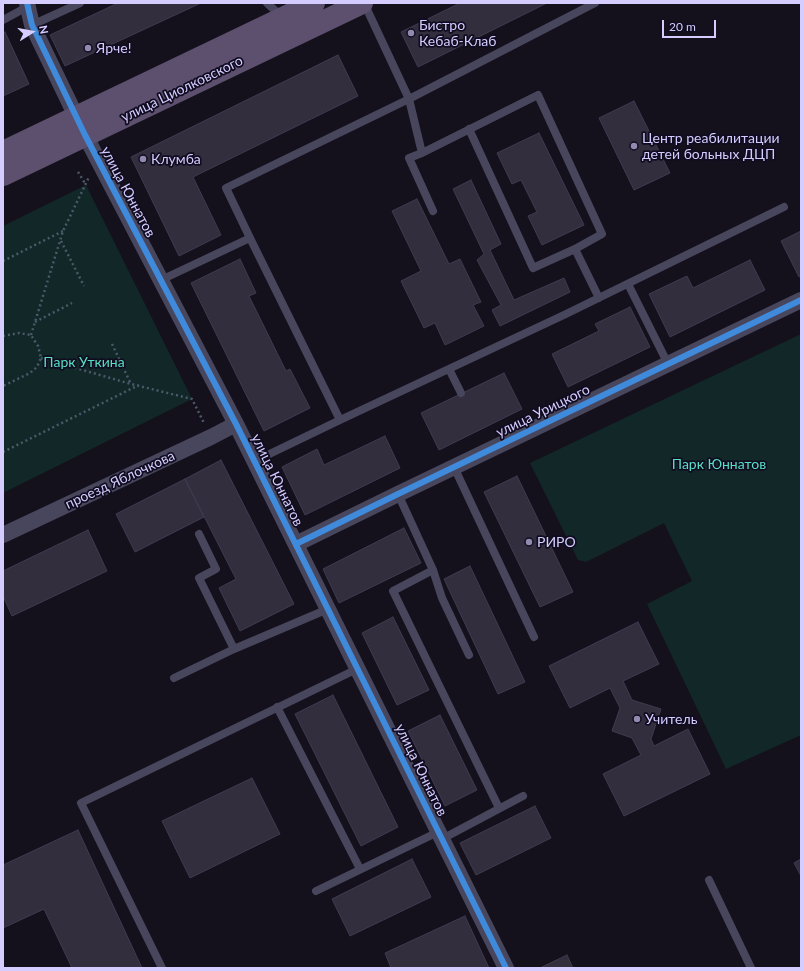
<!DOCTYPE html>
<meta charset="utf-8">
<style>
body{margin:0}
#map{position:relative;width:804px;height:971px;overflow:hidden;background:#14111c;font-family:Lato,sans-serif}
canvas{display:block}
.frame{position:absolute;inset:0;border:4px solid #d5ccff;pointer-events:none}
.north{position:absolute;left:12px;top:12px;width:40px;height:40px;-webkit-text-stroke:3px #110d20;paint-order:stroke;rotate:79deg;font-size:11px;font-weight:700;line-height:16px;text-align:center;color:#d5ccff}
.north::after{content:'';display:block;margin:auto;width:14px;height:18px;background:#d5ccff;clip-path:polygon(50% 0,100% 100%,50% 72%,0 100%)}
.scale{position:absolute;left:662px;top:20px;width:54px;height:18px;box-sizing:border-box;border:2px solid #d5ccff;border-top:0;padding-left:5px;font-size:12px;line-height:14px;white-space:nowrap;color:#d5ccff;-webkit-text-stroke:3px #110d20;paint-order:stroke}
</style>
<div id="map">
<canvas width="804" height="971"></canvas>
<div class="frame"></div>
<div class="north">N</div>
<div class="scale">20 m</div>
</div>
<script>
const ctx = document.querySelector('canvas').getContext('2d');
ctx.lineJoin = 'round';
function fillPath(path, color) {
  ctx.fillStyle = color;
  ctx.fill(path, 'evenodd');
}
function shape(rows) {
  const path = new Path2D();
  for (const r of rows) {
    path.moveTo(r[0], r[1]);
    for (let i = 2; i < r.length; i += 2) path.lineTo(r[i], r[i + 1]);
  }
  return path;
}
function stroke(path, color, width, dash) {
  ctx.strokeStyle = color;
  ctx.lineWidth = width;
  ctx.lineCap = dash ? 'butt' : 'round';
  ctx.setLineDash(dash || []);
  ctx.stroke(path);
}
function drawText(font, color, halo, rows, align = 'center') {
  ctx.font = font + ' Lato,sans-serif';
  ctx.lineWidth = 3.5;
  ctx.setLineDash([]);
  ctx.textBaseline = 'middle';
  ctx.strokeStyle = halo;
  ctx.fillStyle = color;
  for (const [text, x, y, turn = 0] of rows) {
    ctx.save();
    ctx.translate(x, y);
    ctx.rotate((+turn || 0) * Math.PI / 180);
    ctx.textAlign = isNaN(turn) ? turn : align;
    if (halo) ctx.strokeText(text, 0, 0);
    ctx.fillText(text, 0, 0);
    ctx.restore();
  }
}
fillPath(shape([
 [86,185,192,399,3,493,3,226],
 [801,334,801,735,726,769,647,604,692,581,664,523,586,562,578,560,530,463]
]), '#112728');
const building = shape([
 [118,3,201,3,65,66,50,35,118,3],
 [460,3,547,3,418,67,401,32,460,3],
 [5,32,29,84,3,96,3,33,5,32],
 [338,55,358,96,193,177,221,235,179,256,131,157,338,55],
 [634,101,670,173,634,190,599,118,634,101],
 [539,133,584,225,542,245,528,216,537,212,521,180,512,184,497,153,539,133],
 [471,180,501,244,490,250,514,300,564,278,570,292,500,326,492,310,501,305,477,260,484,254,453,189,471,180],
 [417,199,449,264,460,259,481,302,473,305,484,326,445,345,435,323,424,328,401,281,421,271,392,211,417,199],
 [801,231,801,276,799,277,781,241,801,231],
 [240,259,256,293,249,296,286,371,290,369,310,408,264,431,191,283,240,259],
 [750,260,765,290,670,337,649,294,687,276,693,288,750,260],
 [630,307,650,347,568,387,552,354,599,331,595,324,630,307],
 [504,373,522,409,439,450,421,413,504,373],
 [385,436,400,468,305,515,282,467,317,449,324,465,385,436],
 [221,460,294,604,240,631,219,588,236,579,185,479,221,460],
 [517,476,573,592,540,607,484,492,517,476],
 [185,479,204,517,135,552,116,514,185,479],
 [404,528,421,563,339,603,323,569,404,528],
 [88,530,107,571,12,616,3,596,3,571,88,530],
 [470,566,525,682,498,694,444,579,470,566],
 [393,617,429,690,397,705,362,633,393,617],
 [638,622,659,664,623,681,632,700,661,709,651,739,654,746,688,729,710,774,624,816,603,774,641,755,632,738,612,731,620,708,610,688,570,708,549,666,638,622],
 [333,695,398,827,361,846,295,714,333,695],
 [440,715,477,790,445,806,408,731,440,715],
 [252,778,280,834,190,878,162,821,252,778],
 [535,806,551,838,476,875,460,843,535,806],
 [78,830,142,968,72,968,44,909,3,928,3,865,78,830],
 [412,859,431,897,350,936,332,899,412,859],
 [801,859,801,876,794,863,801,859],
 [465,916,489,968,391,968,385,953,465,916],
 [567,955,573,968,540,968,567,955]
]);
fillPath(building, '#322e3e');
stroke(building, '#403b50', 1);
stroke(shape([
 [78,172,86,185],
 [61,241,84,286],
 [3,261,63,231],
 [35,322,72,303],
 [31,335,63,231,89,177],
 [3,336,19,333,31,335,38,346,41,358,37,367,30,373,3,386],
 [112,344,131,384],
 [41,358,131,384,192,399,204,423],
 [3,452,139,385]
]), '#4b5968', 2.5, [2, 3]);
stroke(shape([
 [267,3,282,17],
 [364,3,409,99,422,153,538,95,602,234,575,249,599,298],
 [3,20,27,7],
 [32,25,80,3],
 [469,129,533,268,575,249],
 [422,153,409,158,433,211],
 [250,238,340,420],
 [161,280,250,238,226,188,409,99,595,3],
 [628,284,668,364],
 [449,369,461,393],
 [255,461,340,420,566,314,784,207],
 [454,467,534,637],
 [398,494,433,570,393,591,499,808],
 [199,534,216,569,199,578,234,649,328,609],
 [433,570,442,598,469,655],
 [174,678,234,649],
 [277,707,360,869],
 [442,839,523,796],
 [709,880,751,968],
 [316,891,438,832],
 [162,968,81,803,357,669]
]), '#48465d', 8);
stroke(shape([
 [27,3,32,25,85,135,236,424,506,968],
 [3,535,211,437,236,424],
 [296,544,398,494,801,300]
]), '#48465d', 16);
stroke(shape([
 [3,152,314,3],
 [3,175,362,3]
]), '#5d4f6e', 22);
stroke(shape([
 [27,3,32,25,85,135,236,424,506,968],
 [296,544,398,494,801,300]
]), '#408adc', 6);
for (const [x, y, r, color] of [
 [411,33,4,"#918bb0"],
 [88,48,4,"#918bb0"],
 [634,146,4,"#918bb0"],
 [143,159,4,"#918bb0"],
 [529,542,4,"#918bb0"],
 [637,719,4,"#918bb0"]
]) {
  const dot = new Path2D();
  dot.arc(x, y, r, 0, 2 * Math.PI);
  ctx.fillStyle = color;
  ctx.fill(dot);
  stroke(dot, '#110d20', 1.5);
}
drawText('14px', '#d5ccff', '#110d20', [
 ["Бистро",419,25],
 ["Кебаб-Клаб",419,41],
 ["Ярче!",96,48],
 ["Центр реабилитации",642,138],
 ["детей больных ДЦП",642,154],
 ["Клумба",151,159],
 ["РИРО",537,542],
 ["Учитель",645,719]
], 'left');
drawText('14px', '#d5ccff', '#110d20', [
 ["улица Циолковского",182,89,-26],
 ["улица Юннатов",128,192,62],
 ["улица Урицкого",543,411,-26],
 ["проезд Яблочкова",120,480,-25],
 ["улица Юннатов",277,480,64],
 ["улица Юннатов",421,770,64]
]);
drawText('14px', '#57dfc5', '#110d20', [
 ["Парк Уткина",84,362],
 ["Парк Юннатов",719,464]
]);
</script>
